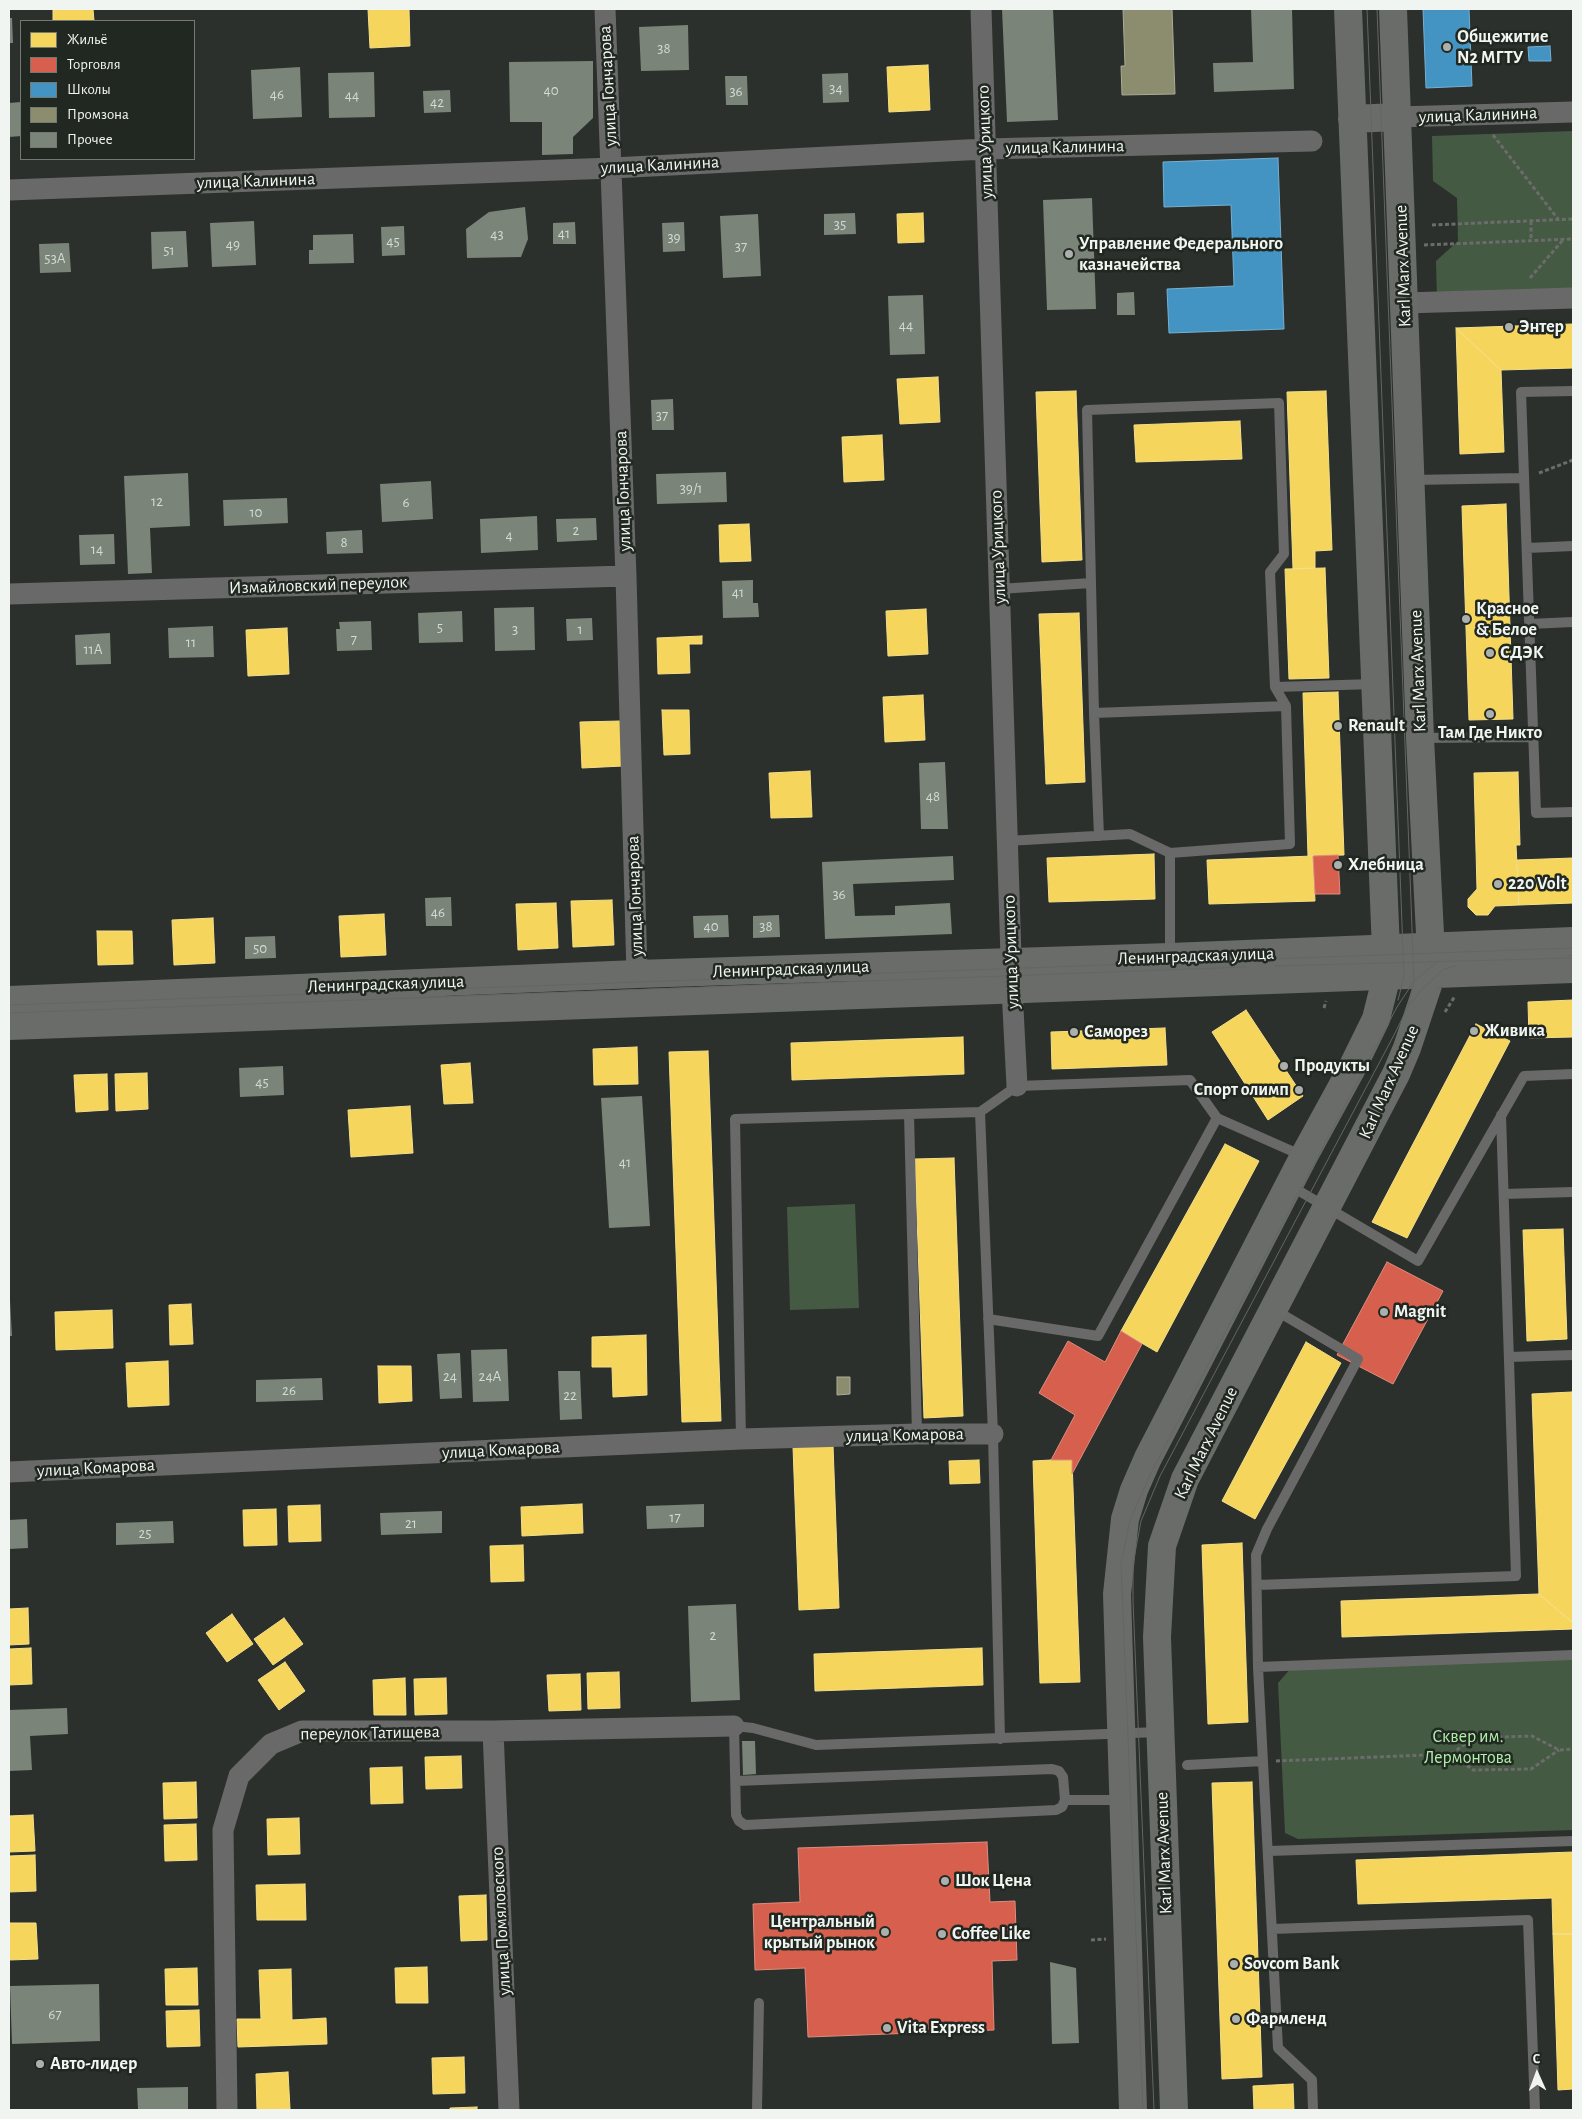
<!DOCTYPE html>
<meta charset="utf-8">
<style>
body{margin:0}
#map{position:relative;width:1582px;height:2119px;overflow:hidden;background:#2c302c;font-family:"Alegreya Sans",sans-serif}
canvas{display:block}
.frame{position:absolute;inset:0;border:10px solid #f1f5f1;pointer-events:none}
.legend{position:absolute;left:20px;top:20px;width:175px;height:140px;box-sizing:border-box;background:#212721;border:1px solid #747974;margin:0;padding:6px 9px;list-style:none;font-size:15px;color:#f1f5f1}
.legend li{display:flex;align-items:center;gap:10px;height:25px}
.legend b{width:25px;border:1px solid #747974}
.north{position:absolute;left:1512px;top:2049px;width:50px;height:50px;-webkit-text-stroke:4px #212721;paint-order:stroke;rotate:358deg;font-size:14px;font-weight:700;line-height:20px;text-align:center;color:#f1f5f1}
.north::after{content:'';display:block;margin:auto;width:18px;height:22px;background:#f1f5f1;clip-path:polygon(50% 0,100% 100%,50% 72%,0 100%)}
</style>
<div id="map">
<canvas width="1582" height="2119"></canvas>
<div class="frame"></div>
<ul class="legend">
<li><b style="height:14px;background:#f6d55c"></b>Жильё</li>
<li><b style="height:14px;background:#d6604d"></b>Торговля</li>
<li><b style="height:14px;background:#4393c3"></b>Школы</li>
<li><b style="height:14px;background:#8c8c6e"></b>Промзона</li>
<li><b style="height:14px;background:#7a8478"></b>Прочее</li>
</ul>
<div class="north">С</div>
</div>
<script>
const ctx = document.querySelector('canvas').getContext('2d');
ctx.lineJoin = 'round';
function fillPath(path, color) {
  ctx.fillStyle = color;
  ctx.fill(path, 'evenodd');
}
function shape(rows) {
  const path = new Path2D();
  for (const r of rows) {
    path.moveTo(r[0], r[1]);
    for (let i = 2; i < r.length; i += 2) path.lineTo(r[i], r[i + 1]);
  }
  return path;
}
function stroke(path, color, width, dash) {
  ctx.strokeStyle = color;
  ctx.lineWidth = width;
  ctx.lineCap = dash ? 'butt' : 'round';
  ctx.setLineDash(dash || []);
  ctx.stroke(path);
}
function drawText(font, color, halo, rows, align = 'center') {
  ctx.font = font + ' "Alegreya Sans",sans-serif';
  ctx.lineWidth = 5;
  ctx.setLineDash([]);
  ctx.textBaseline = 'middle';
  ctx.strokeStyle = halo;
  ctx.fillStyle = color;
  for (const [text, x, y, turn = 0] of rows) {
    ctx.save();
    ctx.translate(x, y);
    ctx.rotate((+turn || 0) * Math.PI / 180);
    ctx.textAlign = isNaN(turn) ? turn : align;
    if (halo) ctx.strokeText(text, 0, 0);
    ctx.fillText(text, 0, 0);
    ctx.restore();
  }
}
fillPath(shape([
 [1573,131,1573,295,1437,299,1436,261,1458,241,1457,198,1433,181,1432,136],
 [855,1204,859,1308,790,1310,787,1207],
 [1573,1658,1573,1830,1298,1839,1285,1833,1278,1683,1291,1668]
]), '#445a42');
const homes = shape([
 [53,9,93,9,94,21,53,21,53,9],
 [368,9,409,9,410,46,370,48,368,9],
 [928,65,930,110,889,112,887,67,928,65],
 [923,213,924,242,898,243,897,214,923,213],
 [1573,324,1573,368,1501,370,1456,328,1573,324],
 [1456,328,1501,370,1504,452,1460,454,1456,328],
 [938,377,940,422,900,424,897,379,938,377],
 [1076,391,1082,560,1042,562,1036,392,1076,391],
 [1326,391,1332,550,1315,551,1315,568,1293,569,1287,392,1326,391],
 [1240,421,1242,459,1136,462,1134,425,1240,421],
 [882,435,884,480,844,482,842,437,882,435],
 [1506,504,1513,719,1469,720,1462,506,1506,504],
 [749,524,751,561,720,562,719,525,749,524],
 [1325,568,1329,678,1289,679,1285,569,1325,568],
 [926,609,928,654,888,656,886,611,926,609],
 [1079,613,1085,782,1046,784,1039,614,1079,613],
 [287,628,289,674,248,676,246,630,287,628],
 [702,636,702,644,689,644,690,673,658,674,657,638,702,636],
 [1338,692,1344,855,1308,856,1303,693,1338,692],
 [923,695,925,740,885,742,883,697,923,695],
 [662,710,689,710,690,754,664,755,662,710],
 [621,721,623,766,582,768,580,722,621,721],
 [810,771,812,817,771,818,769,773,810,771],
 [1518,772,1520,845,1516,845,1519,905,1495,906,1488,915,1476,915,1468,907,1468,899,1477,889,1474,773,1518,772],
 [1154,854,1155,899,1049,902,1047,858,1154,854],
 [1313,856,1315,901,1209,904,1207,860,1313,856],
 [1573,858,1573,903,1519,905,1517,860,1573,858],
 [612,900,614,945,573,947,571,901,612,900],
 [556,903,558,948,518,950,516,904,556,903],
 [384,914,386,955,341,957,339,916,384,914],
 [213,918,215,963,174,965,172,920,213,918],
 [97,931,132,931,133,964,98,965,97,931],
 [1573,1000,1573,1037,1529,1038,1528,1002,1573,1000],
 [1246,1010,1303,1096,1268,1120,1212,1032,1246,1010],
 [1476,1024,1510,1041,1407,1238,1372,1222,1476,1024],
 [1165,1028,1167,1065,1052,1069,1051,1032,1165,1028],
 [963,1037,964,1074,792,1080,791,1043,963,1037],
 [637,1047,638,1084,594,1085,593,1049,637,1047],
 [708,1051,721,1421,682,1422,669,1052,708,1051],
 [470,1063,473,1103,444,1104,441,1065,470,1063],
 [147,1073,148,1109,116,1111,115,1074,147,1073],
 [107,1074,108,1110,76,1112,74,1075,107,1074],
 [410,1106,413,1153,351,1157,348,1110,410,1106],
 [1225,1144,1259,1161,1157,1352,1121,1331,1225,1144],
 [954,1158,963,1416,924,1418,915,1159,954,1158],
 [1563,1229,1567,1339,1527,1341,1523,1230,1563,1229],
 [191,1304,193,1344,170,1345,169,1305,191,1304],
 [112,1310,113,1348,56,1350,55,1312,112,1310],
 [646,1335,647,1395,613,1397,612,1367,592,1367,592,1337,646,1335],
 [1306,1342,1341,1363,1255,1519,1222,1501,1306,1342],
 [168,1361,169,1405,128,1407,126,1363,168,1361],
 [378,1366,411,1366,412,1401,379,1403,378,1366],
 [1572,1392,1573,1414,1573,1623,1539,1594,1532,1394,1572,1392],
 [833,1445,839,1608,799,1610,793,1447,833,1445],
 [979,1460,980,1483,950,1484,949,1461,979,1460],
 [1051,1460,1072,1460,1080,1682,1040,1683,1033,1461,1051,1460],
 [582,1504,583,1533,522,1536,521,1507,582,1504],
 [320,1505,321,1541,289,1542,288,1506,320,1505],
 [276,1509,277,1545,244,1546,243,1510,276,1509],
 [1242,1543,1248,1722,1208,1724,1202,1545,1242,1543],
 [523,1545,524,1581,491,1582,490,1546,523,1545],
 [1539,1594,1573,1623,1573,1629,1342,1637,1341,1601,1539,1594],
 [28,1608,29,1644,9,1645,9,1609,28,1608],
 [232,1614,253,1644,227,1662,206,1633,232,1614],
 [284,1618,303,1644,273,1665,254,1639,284,1618],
 [31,1648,32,1684,9,1685,9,1649,31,1648],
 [982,1648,983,1685,815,1691,814,1654,982,1648],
 [285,1662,305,1691,279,1710,258,1680,285,1662],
 [619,1672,620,1708,588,1709,587,1673,619,1672],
 [580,1674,581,1710,549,1711,547,1675,580,1674],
 [405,1678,406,1715,374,1715,373,1680,405,1678],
 [446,1678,447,1714,415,1715,414,1679,446,1678],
 [461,1756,462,1788,426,1789,425,1757,461,1756],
 [402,1767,403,1803,371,1804,370,1768,402,1767],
 [196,1782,197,1818,164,1819,163,1783,196,1782],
 [1252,1782,1262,2077,1222,2079,1212,1783,1252,1782],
 [33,1815,35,1851,9,1852,9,1816,33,1815],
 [299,1818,300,1854,268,1855,267,1819,299,1818],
 [196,1824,197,1860,165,1861,164,1825,196,1824],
 [1573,1852,1573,1934,1553,1934,1552,1898,1358,1904,1356,1860,1573,1852],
 [35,1855,36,1891,9,1892,9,1856,35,1855],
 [305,1884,306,1920,257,1920,256,1885,305,1884],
 [486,1895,487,1940,461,1941,459,1896,486,1895],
 [9,1923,36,1923,38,1959,9,1960,9,1923],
 [1553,1934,1573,1934,1573,2089,1558,2090,1553,1934],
 [427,1967,428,2003,396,2003,395,1968,427,1967],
 [197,1968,198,2005,166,2005,165,1969,197,1968],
 [291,1969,292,2020,326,2018,327,2044,238,2047,237,2019,261,2019,259,1970,291,1969],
 [199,2010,200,2046,167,2047,166,2011,199,2010],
 [464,2057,465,2093,433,2094,432,2058,464,2057],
 [288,2072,290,2109,257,2110,256,2074,288,2072],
 [1293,2084,1294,2110,1254,2110,1253,2086,1293,2084],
 [477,2107,477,2110,450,2110,450,2108,477,2107]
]);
fillPath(homes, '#f6d55c');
stroke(homes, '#f4df89', 1);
const shops = shape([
 [1338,855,1340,894,1315,894,1313,856,1338,855],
 [1387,1262,1443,1291,1393,1384,1337,1355,1387,1262],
 [1121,1331,1142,1344,1072,1474,1072,1460,1051,1460,1075,1415,1039,1393,1068,1341,1105,1362,1121,1331],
 [987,1842,990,1902,1015,1901,1017,1960,992,1961,994,2030,808,2037,805,1968,755,1970,753,1904,800,1902,798,1848,987,1842]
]);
fillPath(shops, '#d6604d');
stroke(shops, '#de8d7e', 1);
const schools = shape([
 [1423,9,1469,9,1472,86,1426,88,1423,9],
 [1550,46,1551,61,1529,61,1528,47,1550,46],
 [1278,158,1284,329,1169,333,1167,289,1234,286,1231,205,1164,207,1163,162,1278,158]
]);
fillPath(schools, '#4393c3');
stroke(schools, '#77b0d1', 1);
const industry = shape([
 [1123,9,1172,9,1175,94,1122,95,1121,66,1125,66,1123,9],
 [837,1377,850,1377,850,1394,837,1395,837,1377]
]);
fillPath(industry, '#8c8c6e');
stroke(industry, '#aaac95', 1);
fillPath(shape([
 [1002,9,1053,9,1058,120,1007,122],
 [1251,9,1292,9,1294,89,1214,92,1213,63,1253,62],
 [9,18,12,18,13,43,9,43],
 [688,25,689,70,641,71,639,27],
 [593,61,593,118,573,137,573,154,542,155,542,122,510,122,509,62],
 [300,67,302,117,253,119,251,70],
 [374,72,375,117,329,118,328,73],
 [848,73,849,102,823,103,822,74],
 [725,76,747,76,748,105,726,105],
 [450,90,451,112,424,113,423,91],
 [21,102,21,136,9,137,9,103],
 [1092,198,1096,309,1047,310,1043,200],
 [525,207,528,239,521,257,467,258,466,229,489,212],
 [855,213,856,234,824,235,824,214],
 [758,214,761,276,723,278,720,216],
 [254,221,256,265,212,267,210,223],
 [575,222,576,244,553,244,553,223],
 [684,222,685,251,663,252,662,223],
 [404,226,405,255,382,256,381,227],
 [186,231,188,267,152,269,151,232],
 [353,234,354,263,309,264,309,250,313,250,313,235],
 [69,243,71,272,40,273,39,244],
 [1134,292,1135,315,1117,315,1117,293],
 [923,295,925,354,890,355,888,296],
 [673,399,674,430,652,430,651,400],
 [726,472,727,502,657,504,656,474],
 [188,473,190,526,150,528,152,573,128,574,124,476],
 [431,481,433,519,382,522,380,484],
 [287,498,288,523,224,526,223,500],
 [537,516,538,550,481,553,480,519],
 [596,518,597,540,557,542,556,519],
 [362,530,363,553,327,554,326,532],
 [114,534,115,564,80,565,79,535],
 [753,580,753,603,758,603,759,617,723,618,722,581],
 [534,607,535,650,495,651,494,608],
 [462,611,463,642,419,643,418,613],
 [592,618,593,640,567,641,566,619],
 [371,621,372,650,337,651,336,629,340,629,339,622],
 [213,626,214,657,169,658,168,628],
 [110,633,111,664,76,665,75,635],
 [945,762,948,829,921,829,919,763],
 [953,856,954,880,853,884,855,916,895,915,895,906,950,903,952,934,825,939,822,862],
 [451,897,452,926,426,926,425,898],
 [728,915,729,937,694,938,693,916],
 [779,915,780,937,753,938,753,916],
 [275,936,276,958,245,959,245,937],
 [283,1066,284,1095,240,1097,239,1068],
 [642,1096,650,1226,609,1228,601,1098],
 [9,1300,10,1300,12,1336,9,1336],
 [507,1349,509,1401,473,1402,471,1350],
 [460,1353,462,1398,440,1399,437,1354],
 [558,1371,580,1371,582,1419,560,1420],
 [322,1378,323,1400,256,1402,256,1380],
 [704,1504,704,1527,647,1529,646,1506],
 [442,1511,442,1533,381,1535,380,1513],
 [27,1519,28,1548,9,1549,9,1520],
 [173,1521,174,1543,116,1545,116,1523],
 [736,1604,740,1700,691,1702,688,1606],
 [67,1708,68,1734,30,1736,32,1770,9,1771,9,1710],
 [742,1741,755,1741,756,1774,743,1775],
 [1050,1962,1076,1968,1079,2043,1052,2044],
 [99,1984,100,2041,12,2044,10,1986],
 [188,2087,188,2110,138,2110,137,2088]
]), '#7a8478');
stroke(shape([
 [1493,135,1558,219],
 [1531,221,1531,240],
 [1432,225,1573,219],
 [1424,245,1573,239],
 [1530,278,1563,240],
 [1539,473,1573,460],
 [1324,1008,1326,1001],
 [1445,1012,1455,996],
 [1451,1754,1473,1770,1531,1769,1559,1750],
 [1276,1761,1451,1754,1474,1738,1532,1736,1559,1750,1573,1749],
 [1091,1940,1106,1939]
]), '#6b6c6b', 3, [4, 2.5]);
stroke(shape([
 [1573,391,1521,392,1536,813,1573,812],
 [1412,480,1524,478],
 [1527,548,1573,546],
 [999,589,1091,583],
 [1529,624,1573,622],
 [1286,706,1275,687,1374,684],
 [1094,713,1087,410,1279,403,1284,554,1270,572,1275,687],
 [1422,738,1533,737],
 [1099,836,1094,713,1286,706,1290,844,1170,853,1170,956],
 [1007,841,1130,834,1170,853],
 [980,1112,993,1434,1000,1739],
 [909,1114,917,1434],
 [1289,1185,1418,1261,1524,1076,1573,1074],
 [1504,1194,1573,1192],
 [1275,1310,1358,1359,1267,1529,1256,1555,1258,1667,1278,2048,1312,2080,1313,2110],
 [988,1319,1098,1336,1217,1118],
 [1509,1357,1573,1355],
 [741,1439,735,1119,980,1112,1017,1086,1190,1080,1217,1118,1303,1156],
 [1257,1585,1516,1576,1501,1115],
 [1258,1667,1573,1655],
 [1187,1765,1263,1761],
 [736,1781,1052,1769,1059,1771,1063,1777,1065,1800,1062,1807,1056,1810,745,1825,739,1821,736,1815,734,1726,753,1728,816,1745,1159,1732],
 [1065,1800,1123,1800],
 [1269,1851,1573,1841],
 [1272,1929,1528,1920,1535,2110],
 [757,2110,759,2003]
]), '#686968', 10);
stroke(shape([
 [605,9,626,576,637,974],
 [981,9,1012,989,1017,1086],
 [1397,117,1573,112],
 [9,190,612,168,985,149,1312,141],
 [1404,303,1573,298],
 [9,594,626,576],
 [9,1472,741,1439,917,1434,993,1434],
 [493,1731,509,2110],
 [227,2110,223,1830,239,1776,271,1744,302,1731,493,1731,734,1726]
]), '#686968', 21);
stroke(shape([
 [1352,119,1397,117],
 [9,1000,637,974,1170,957,1573,941],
 [9,1026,1573,969],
 [1133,2110,1117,1594,1125,1519,1134,1490,1148,1458,1304,1156,1351,1070,1376,1019,1387,975,1348,9],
 [1174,2110,1157,1637,1162,1546,1185,1479,1396,1074,1407,1048,1432,973,1420,738,1393,9]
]), '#696c69', 28);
stroke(shape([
 [1367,9,1404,977,1398,1000],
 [1275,966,1573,958],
 [1411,1003,1423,988,1444,969,1456,966],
 [9,1005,1573,948],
 [9,1013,1245,967],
 [1143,2110,1121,1564,1130,1520,1151,1473,1397,1007,1414,981,1439,961],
 [1154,2110,1133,1601,1133,1564,1141,1521,1160,1476,1394,1035,1408,1007,1414,981,1377,9]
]), '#636663', 1);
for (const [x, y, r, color] of [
 [1447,47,5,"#acb0ac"],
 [1069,254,5,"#acb0ac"],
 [1509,327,5,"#acb0ac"],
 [1466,619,5,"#acb0ac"],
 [1490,653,5,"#acb0ac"],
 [1490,714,5,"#acb0ac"],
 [1338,726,5,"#acb0ac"],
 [1338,865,5,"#acb0ac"],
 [1498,884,5,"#acb0ac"],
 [1474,1031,5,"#acb0ac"],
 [1074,1032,5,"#acb0ac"],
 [1284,1066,5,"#acb0ac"],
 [1299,1090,5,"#acb0ac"],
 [1384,1312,5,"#acb0ac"],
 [945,1881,5,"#acb0ac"],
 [885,1932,5,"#acb0ac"],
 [942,1934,5,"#acb0ac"],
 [1234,1964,5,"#acb0ac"],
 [1236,2019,5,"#acb0ac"],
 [887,2028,5,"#acb0ac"],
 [40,2064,5,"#acb0ac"]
]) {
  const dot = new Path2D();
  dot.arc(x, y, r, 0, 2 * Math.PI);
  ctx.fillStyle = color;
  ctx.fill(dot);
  stroke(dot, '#212721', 2);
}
drawText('15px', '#d3d9d3', null, [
 ["38",664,48],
 ["34",836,88],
 ["40",551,90],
 ["36",736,91],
 ["46",277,94],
 ["44",352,95],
 ["42",437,102],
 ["35",840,224],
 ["41",564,233],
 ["43",497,234],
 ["39",674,237],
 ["45",393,241],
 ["49",233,244],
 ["37",741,246],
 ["51",169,250],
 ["53А",55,258],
 ["44",906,325],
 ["37",662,415],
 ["39/1",691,488],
 ["12",157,501],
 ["6",406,502],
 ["10",256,512],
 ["2",576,530],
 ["4",509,535],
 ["8",344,542],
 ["14",97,549],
 ["41",738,592],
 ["5",440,627],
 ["3",515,629],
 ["1",580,629],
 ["7",354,639],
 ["11",191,642],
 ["11А",93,649],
 ["48",933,796],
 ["36",839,894],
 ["46",438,912],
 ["40",711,926],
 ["38",766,926],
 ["50",260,948],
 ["45",262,1082],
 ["41",625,1162],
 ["24",450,1376],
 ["24А",490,1376],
 ["26",289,1390],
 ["22",570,1395],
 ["17",675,1517],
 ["21",411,1523],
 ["25",145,1533],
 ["2",713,1635],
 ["67",55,2014]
]);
drawText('bold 18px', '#f1f5f1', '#212721', [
 ["Общежитие",1457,37],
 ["N2 МГТУ",1457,58],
 ["Управление Федерального",1079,244],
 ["казначейства",1079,265],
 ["Энтер",1519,327],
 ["Красное",1476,609],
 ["& Белое",1476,630],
 ["СДЭК",1500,653],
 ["Renault",1348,726],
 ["Там Где Никто",1490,733,"center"],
 ["Хлебница",1348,865],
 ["220 Volt",1508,884],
 ["Живика",1484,1031],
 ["Саморез",1084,1032],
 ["Продукты",1294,1066],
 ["Спорт олимп",1289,1090,"right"],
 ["Magnit",1394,1312],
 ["Шок Цена",955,1881],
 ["Центральный",875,1922,"right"],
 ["крытый рынок",875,1943,"right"],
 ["Coffee Like",952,1934],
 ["Sovcom Bank",1244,1964],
 ["Фармленд",1246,2019],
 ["Vita Express",897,2028],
 ["Авто-лидер",50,2064]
], 'left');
drawText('18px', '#f1f5f1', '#212721', [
 ["улица Гончарова",608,86,-93],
 ["улица Калинина",1478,115,-2],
 ["улица Урицкого",985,142,-92],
 ["улица Калинина",1065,147,-1],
 ["улица Калинина",660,165,-3],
 ["улица Калинина",256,181,-2],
 ["Karl Marx Avenue",1403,266,-92],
 ["улица Гончарова",623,491,-92],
 ["улица Урицкого",998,547,-92],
 ["Измайловский переулок",318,585,-2],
 ["Karl Marx Avenue",1418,671,-92],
 ["улица Гончарова",635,896,-92],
 ["улица Урицкого",1011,952,-92],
 ["Ленинградская улица",1196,956,-2],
 ["Ленинградская улица",791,969,-2],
 ["Ленинградская улица",386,984,-2],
 ["Karl Marx Avenue",1389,1082,-66],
 ["улица Комарова",905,1435,-1],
 ["Karl Marx Avenue",1206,1443,-64],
 ["улица Комарова",501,1450,-3],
 ["улица Комарова",96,1468,-3],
 ["переулок Татищева",370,1733,-1],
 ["Karl Marx Avenue",1164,1853,-92],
 ["улица Помяловского",501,1921,-93]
]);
drawText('18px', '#b0f1aa', '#212721', [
 ["Сквер им.",1468,1737],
 ["Лермонтова",1468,1758]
]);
</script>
